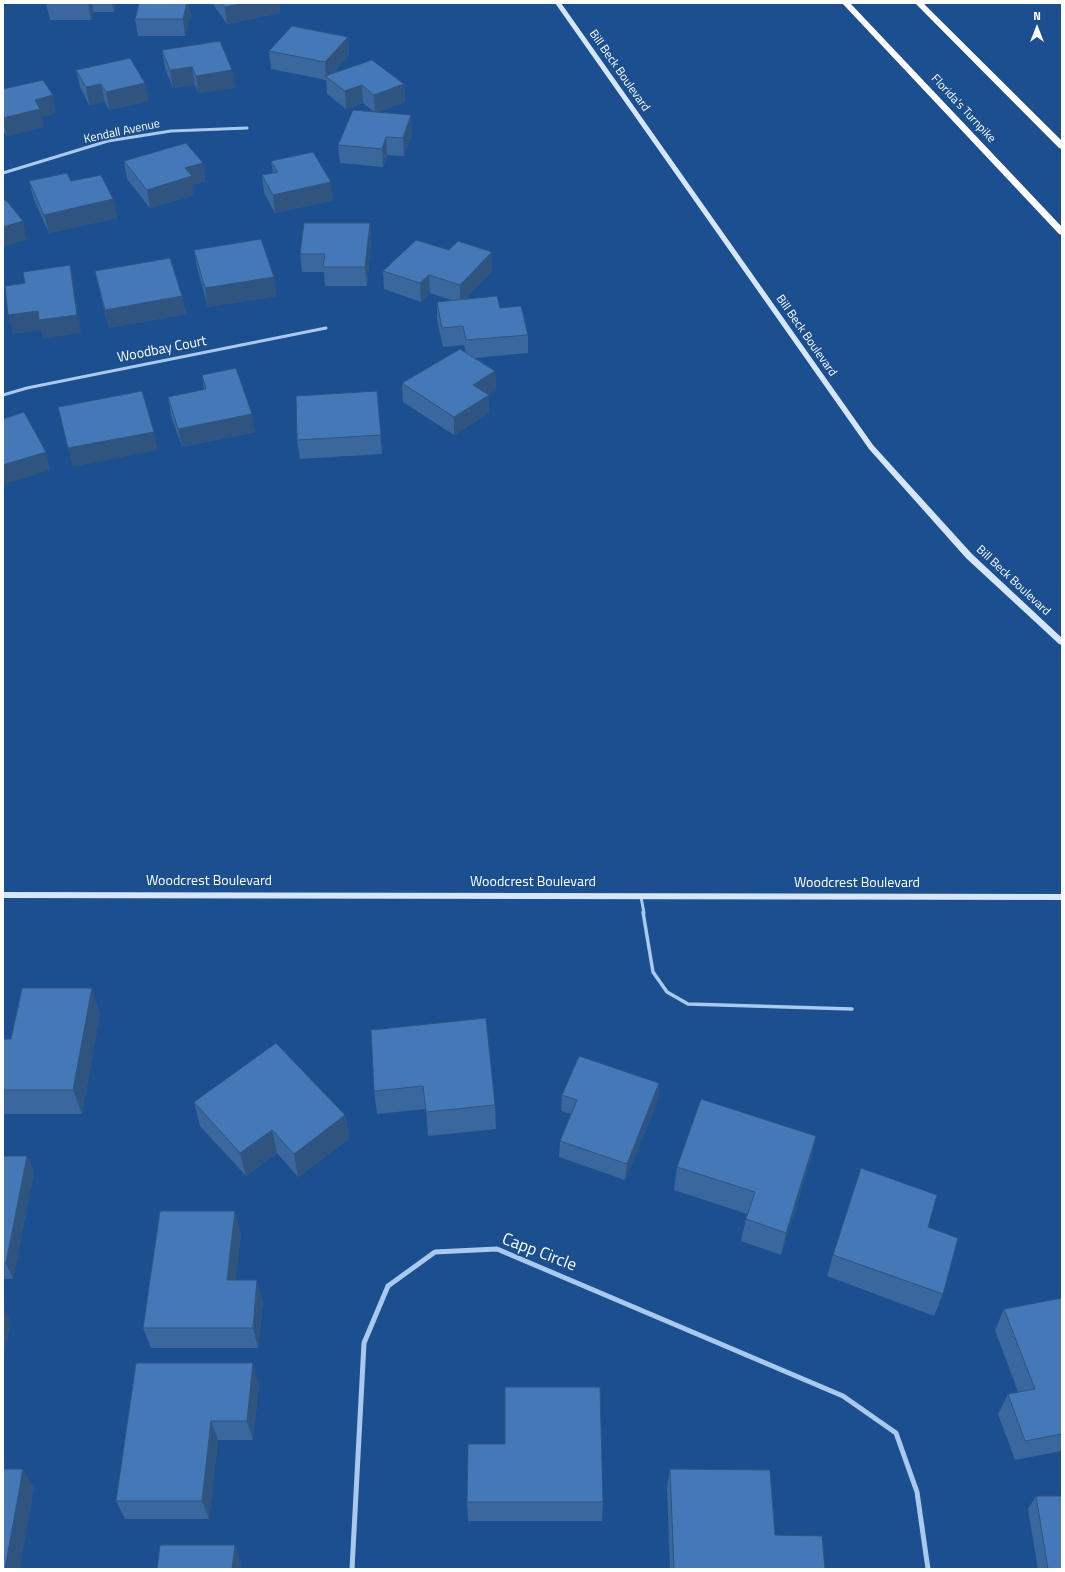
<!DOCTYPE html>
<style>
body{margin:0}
#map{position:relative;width:1065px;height:1572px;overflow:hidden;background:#1b4f8f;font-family:"Titillium Web",sans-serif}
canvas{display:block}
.frame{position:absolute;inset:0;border:4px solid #fff;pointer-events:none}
.north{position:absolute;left:1017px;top:8px;width:40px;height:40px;-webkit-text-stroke:3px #1b4f8f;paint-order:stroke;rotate:0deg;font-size:11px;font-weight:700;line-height:16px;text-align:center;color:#fff}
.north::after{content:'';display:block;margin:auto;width:14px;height:18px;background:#fff;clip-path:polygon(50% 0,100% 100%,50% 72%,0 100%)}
</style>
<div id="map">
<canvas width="1065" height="1572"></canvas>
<div class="frame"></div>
<div class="north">N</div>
</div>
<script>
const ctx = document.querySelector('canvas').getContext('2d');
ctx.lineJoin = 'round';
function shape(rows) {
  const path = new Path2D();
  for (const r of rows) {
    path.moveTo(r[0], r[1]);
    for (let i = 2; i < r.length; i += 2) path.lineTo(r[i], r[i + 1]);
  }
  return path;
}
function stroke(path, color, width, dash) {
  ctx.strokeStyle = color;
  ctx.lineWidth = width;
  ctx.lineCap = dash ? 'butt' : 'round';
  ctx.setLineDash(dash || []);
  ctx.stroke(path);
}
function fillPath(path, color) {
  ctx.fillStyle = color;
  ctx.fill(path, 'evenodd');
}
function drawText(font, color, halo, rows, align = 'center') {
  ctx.font = font + ' "Titillium Web",sans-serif';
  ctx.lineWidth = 4;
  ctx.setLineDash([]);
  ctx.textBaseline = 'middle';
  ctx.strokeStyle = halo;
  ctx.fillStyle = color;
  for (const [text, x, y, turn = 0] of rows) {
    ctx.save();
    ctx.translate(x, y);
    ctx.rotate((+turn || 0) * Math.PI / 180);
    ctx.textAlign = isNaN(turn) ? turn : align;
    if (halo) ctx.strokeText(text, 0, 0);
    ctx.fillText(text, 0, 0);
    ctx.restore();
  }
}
stroke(shape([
 [641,897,644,913]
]), '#a9c9ee', 3);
stroke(shape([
 [643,912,653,972,667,992,688,1004,852,1009]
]), '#a9c9ee', 3.5);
stroke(shape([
 [3,173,108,141,171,131,247,128],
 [3,395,27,388,326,328]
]), '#a9c9ee', 3);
stroke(shape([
 [352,1569,364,1343,388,1286,435,1252,497,1249,843,1396,896,1433,917,1492,928,1569]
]), '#a9c9ee', 5);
fillPath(shape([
 [555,3,561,3,873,445,972,554,1062,638,1062,645,1059,644,966,558,869,449,555,3],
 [3,892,1062,894,1062,900,3,898,3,892]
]), '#d6e6fa');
fillPath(shape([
 [842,3,850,3,1062,227,1062,235,1059,234,842,3],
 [915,3,923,3,1062,141,1062,149,1059,148,915,3]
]), '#fff');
fillPath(shape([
 [3,3,37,3,37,4,3,4],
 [46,3,116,3,114,12,94,12,91,20,50,20],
 [212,3,283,3,283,4,279,5,280,13,227,24],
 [191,14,185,36,138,36,135,19],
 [348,37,349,54,332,74,404,84,405,102,378,112,412,133,404,156,387,155,383,167,340,163,338,145,374,112,363,103,346,109,327,94,326,80,271,69,269,51],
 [162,50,232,70,235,88,198,93,195,85,173,88,165,68],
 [76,70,149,101,109,110,105,102,89,105,80,87],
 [3,89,56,113,42,117,44,127,7,136,3,130],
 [124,161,203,163,205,181,193,185,195,195,150,208,127,179],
 [271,161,333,200,275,213,264,193,262,175,273,173],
 [29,181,71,181,113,199,117,218,49,233,34,200],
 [370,223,371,242,367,286,325,286,324,272,302,272,300,254],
 [194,250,277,296,208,307,197,268],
 [449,250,492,252,492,271,465,299,500,308,528,335,528,353,475,358,495,371,496,390,488,394,489,413,454,435,403,402,402,383,466,352,464,345,443,347,437,320,437,302,451,300,430,293,421,302,384,289,383,271],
 [95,271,182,296,186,314,109,328,99,289],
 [202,375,255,432,182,447,171,416,168,397,204,390],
 [377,391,382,454,300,459,297,440],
 [100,1013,82,1114,3,1114,3,1039,11,1039],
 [371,1030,495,1105,496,1129,428,1136,426,1109,377,1114,374,1091],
 [659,1083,658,1100,625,1180,559,1157,560,1141,571,1114,561,1111,562,1095],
 [194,1102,345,1115,349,1139,298,1177,277,1153,246,1176,200,1126],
 [816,1136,811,1159,781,1255,741,1241,746,1219,747,1214,674,1190,677,1167],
 [3,1156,27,1156,34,1172,13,1279,3,1279],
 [241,1233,235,1280,263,1302,258,1348,151,1348,143,1328],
 [833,1255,943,1294,934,1316,827,1276],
 [1062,1298,1062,1451,1015,1460,998,1414,1008,1394,1018,1392,995,1330,1004,1309],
 [136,1363,259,1384,253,1440,218,1440,209,1519,125,1519,116,1501],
 [670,1469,775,1535,825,1569,670,1569,667,1488],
 [1036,1496,1062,1569,1038,1569,1028,1509],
 [467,1502,603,1502,602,1521,468,1521]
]), '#3a679d');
fillPath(shape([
 [88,3,92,3,94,12,91,20],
 [112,3,116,3,114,12],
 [187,3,189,3,191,14,185,36,183,19],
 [244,3,283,3,283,4,279,5,280,13,227,24,225,7],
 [348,37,349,54,328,78,326,77,325,62],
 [192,67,195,85,173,88,170,70],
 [232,70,235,88,198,93,196,76],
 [145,83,149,101,109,110,106,92],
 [101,84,105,102,89,105,86,87],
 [404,84,405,102,375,113,374,95],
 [362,85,363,103,346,109,345,91],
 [53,95,56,113,42,117,44,127,7,136,3,122,3,118,35,100],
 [411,115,412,133,404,156,403,138],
 [386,137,387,155,383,167,382,149],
 [203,163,205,181,193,185,195,195,150,208,147,190,185,168],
 [331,182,333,200,275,213,273,195],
 [113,199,117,218,49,233,44,215],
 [23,221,27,240,3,247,3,227],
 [370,223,371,242,367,286,365,267],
 [492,252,492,271,460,304,460,285],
 [70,265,74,284,81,333,43,339,41,330,13,334,8,315,38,311],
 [429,275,430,293,421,302,420,283],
 [274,277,277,296,208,307,205,288],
 [182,296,186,314,109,328,105,310],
 [495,371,496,390,473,403,473,385],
 [489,395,489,413,454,435,454,417],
 [252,414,255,432,182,447,178,429],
 [154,432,158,450,73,467,68,448],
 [46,452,50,470,3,485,3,465],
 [92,988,100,1013,82,1114,73,1090],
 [659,1083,658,1100,625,1180,627,1164],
 [345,1115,349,1139,298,1177,294,1154],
 [272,1130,277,1153,246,1176,240,1153],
 [816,1136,811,1159,781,1255,786,1233],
 [27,1156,34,1172,13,1279,6,1263],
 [235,1211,241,1233,233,1302,227,1280],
 [257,1280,263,1302,258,1348,253,1328],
 [3,1306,11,1321,3,1362],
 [253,1363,259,1384,253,1440,247,1421],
 [211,1421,218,1440,209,1519,202,1501],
 [23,1469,34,1488,20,1569,5,1569],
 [235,1545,241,1563,241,1569,232,1569]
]), '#305480');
const building = shape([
 [139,3,187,3,183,19,135,19,139,3],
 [222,3,244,3,225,7,222,3],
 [292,26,348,37,325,62,269,51,292,26],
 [220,41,232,70,196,76,192,67,170,70,162,50,220,41],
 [130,58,145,83,106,92,101,84,86,87,76,70,130,58],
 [372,60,404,84,374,95,362,85,345,91,325,76,372,60],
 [43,80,53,95,35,100,40,109,3,118,3,89,43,80],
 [353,110,411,115,403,138,386,137,382,149,338,145,353,110],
 [186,143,203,163,185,168,192,176,147,190,124,161,186,143],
 [313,152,331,182,273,195,262,175,278,172,271,161,313,152],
 [67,173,71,181,101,175,113,199,44,215,29,181,67,173],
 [6,200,23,221,3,227,3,201,6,200],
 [304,223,370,223,365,267,323,267,325,254,300,254,304,223],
 [261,239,274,277,205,288,194,250,261,239],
 [416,240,449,250,458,241,492,252,460,285,429,275,420,283,383,271,416,240],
 [170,258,182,296,105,310,95,271,170,258],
 [70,265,77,315,39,320,38,311,8,315,5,286,25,283,23,272,70,265],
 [497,296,500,308,521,306,528,335,466,340,463,326,442,328,437,302,497,296],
 [460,349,495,371,473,385,489,395,454,417,402,383,460,349],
 [236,368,252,414,178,429,168,397,206,389,202,375,236,368],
 [142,391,154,432,68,448,58,407,142,391],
 [377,391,381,435,297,440,296,396,377,391],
 [24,412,46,452,3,465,3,419,24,412],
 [22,988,92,988,73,1090,3,1090,3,1039,11,1039,22,988],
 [486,1018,495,1105,426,1112,423,1086,374,1091,371,1030,486,1018],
 [276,1043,345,1115,294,1154,272,1130,240,1153,194,1102,276,1043],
 [579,1056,659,1083,627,1164,560,1141,577,1100,562,1095,579,1056],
 [701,1099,816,1136,786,1233,746,1219,755,1192,677,1167,701,1099],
 [3,1156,27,1156,6,1263,3,1263,3,1156],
 [861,1168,937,1195,928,1227,958,1238,943,1294,833,1255,861,1168],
 [160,1211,235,1211,227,1280,257,1280,253,1328,143,1328,160,1211],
 [1062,1298,1062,1434,1025,1441,1008,1394,1035,1389,1004,1309,1062,1298],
 [136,1363,253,1363,247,1421,211,1421,202,1501,116,1501,136,1363],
 [505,1387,600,1387,603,1502,467,1502,468,1444,505,1444,505,1387],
 [3,1469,23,1469,5,1569,3,1569,3,1469],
 [670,1469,770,1470,775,1535,822,1536,825,1569,674,1569,670,1469],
 [1036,1496,1062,1496,1062,1569,1048,1569,1036,1496],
 [160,1545,235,1545,232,1569,157,1569,160,1545]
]);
fillPath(building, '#4478b7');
stroke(building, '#305480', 1);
drawText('12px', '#fff', '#1b4f8f', [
 ["Bill Beck Boulevard",619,71,55],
 ["Florida's Turnpike",963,109,47],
 ["Kendall Avenue",122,132,-12],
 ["Bill Beck Boulevard",806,336,55],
 ["Bill Beck Boulevard",1013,581,43]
]);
drawText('14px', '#fff', '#1b4f8f', [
 ["Woodbay Court",162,350,-11],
 ["Woodcrest Boulevard",209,882],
 ["Woodcrest Boulevard",533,883],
 ["Woodcrest Boulevard",857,884]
]);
drawText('17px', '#fff', '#1b4f8f', [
 ["Capp Circle",539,1253,21]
]);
</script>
